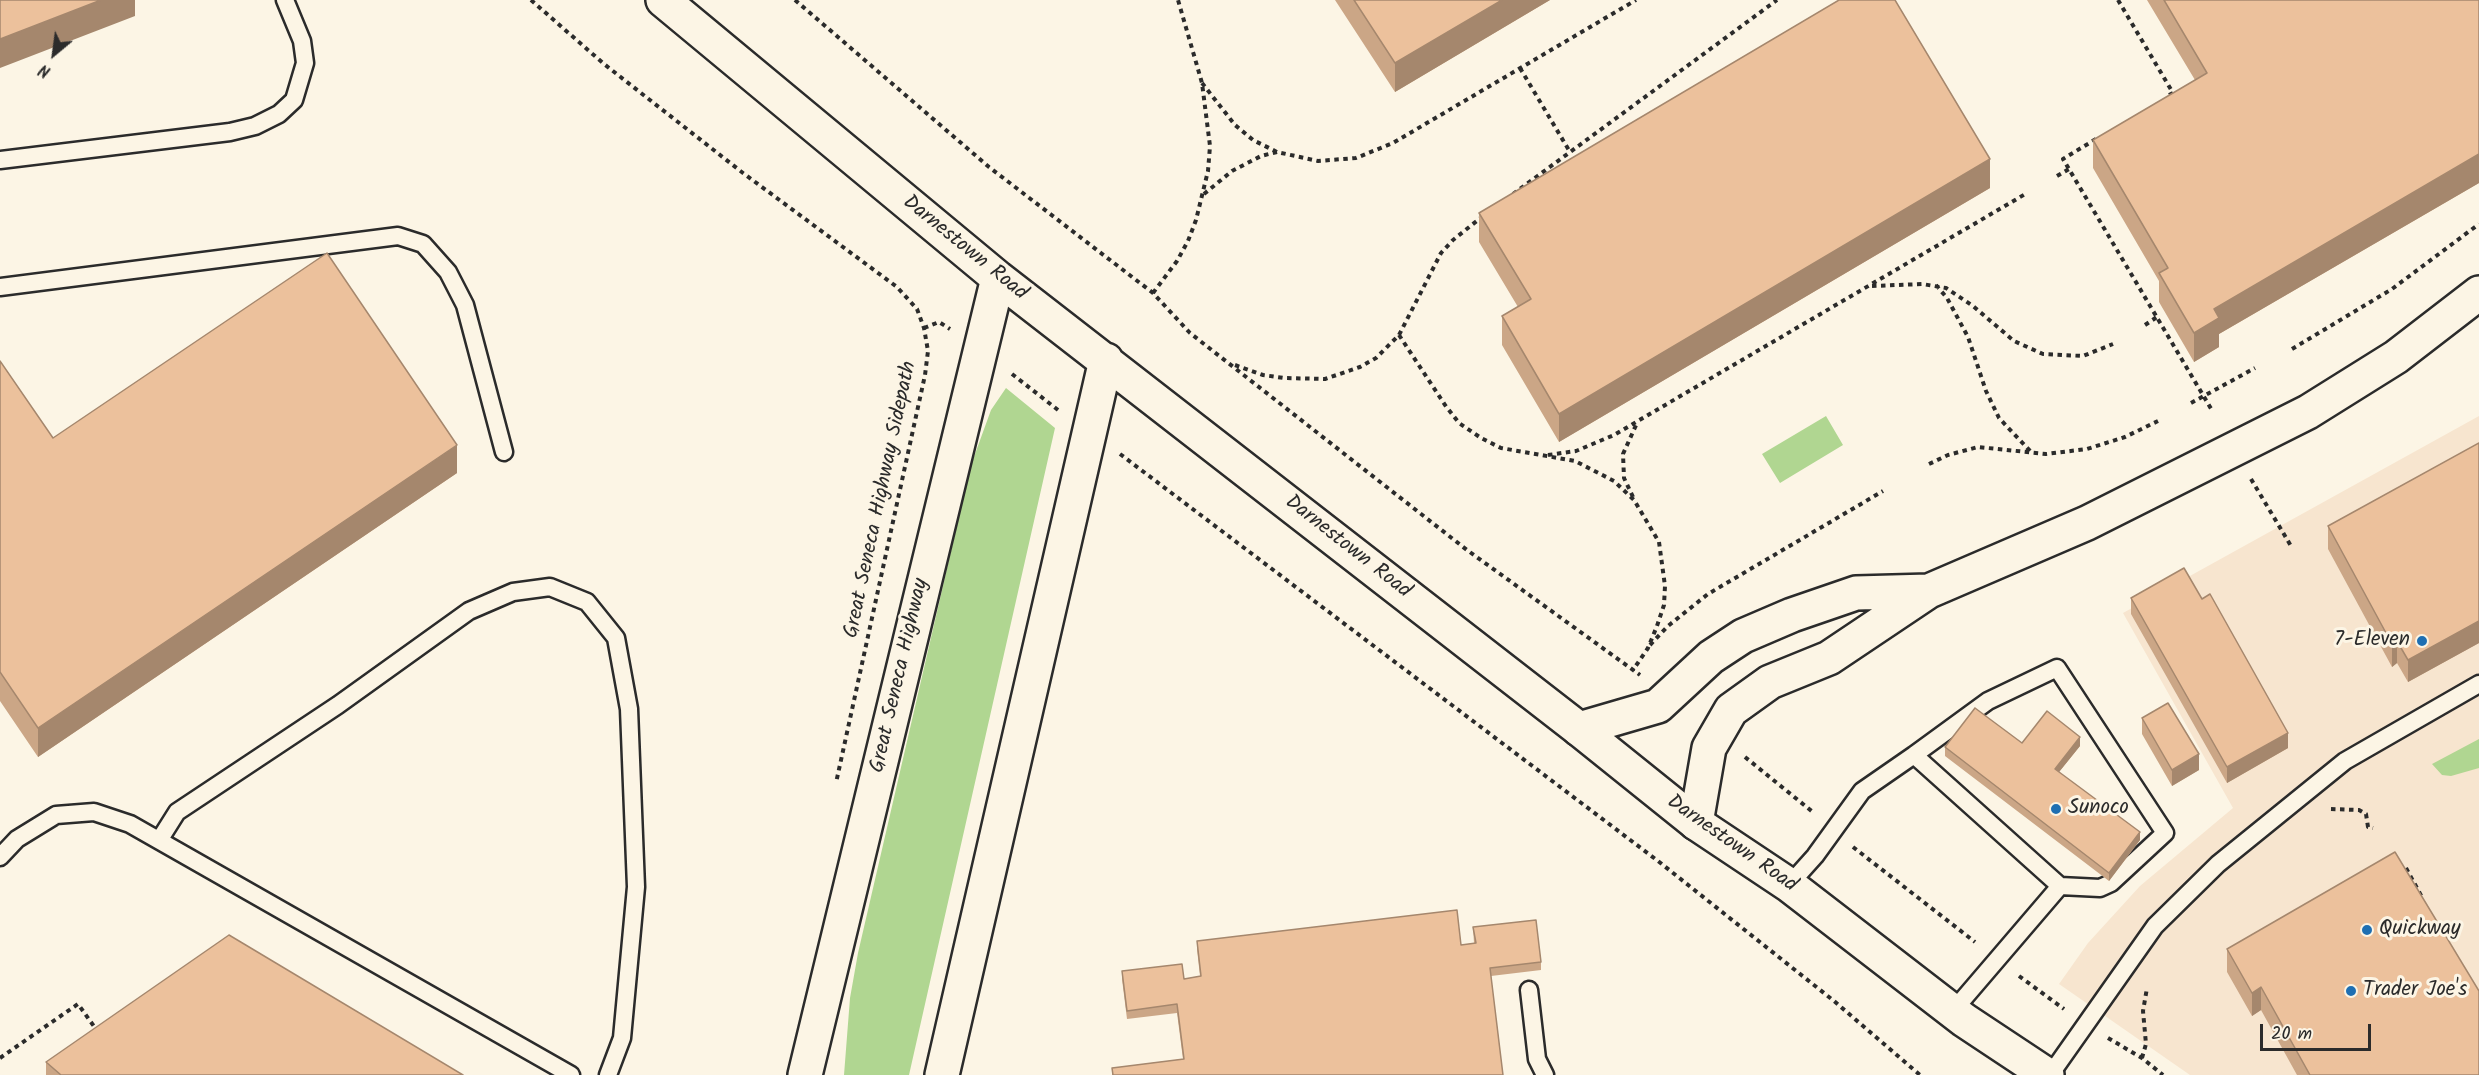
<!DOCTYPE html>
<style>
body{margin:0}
#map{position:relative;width:2479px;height:1075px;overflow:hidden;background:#fcf5e5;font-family:Kalam,sans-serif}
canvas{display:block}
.north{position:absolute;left:24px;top:24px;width:60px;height:60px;-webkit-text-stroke:4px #fcf5e5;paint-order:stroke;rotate:209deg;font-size:16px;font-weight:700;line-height:24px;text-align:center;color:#2b2b2b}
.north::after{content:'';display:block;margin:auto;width:21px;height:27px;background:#2b2b2b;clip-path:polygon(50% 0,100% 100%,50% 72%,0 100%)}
.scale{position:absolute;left:2260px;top:1024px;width:111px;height:27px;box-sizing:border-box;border:3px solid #2b2b2b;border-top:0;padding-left:8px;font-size:18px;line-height:21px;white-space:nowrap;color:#2b2b2b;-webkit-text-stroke:4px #fcf5e5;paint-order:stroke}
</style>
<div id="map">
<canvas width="2479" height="1075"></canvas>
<div class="north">N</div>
<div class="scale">20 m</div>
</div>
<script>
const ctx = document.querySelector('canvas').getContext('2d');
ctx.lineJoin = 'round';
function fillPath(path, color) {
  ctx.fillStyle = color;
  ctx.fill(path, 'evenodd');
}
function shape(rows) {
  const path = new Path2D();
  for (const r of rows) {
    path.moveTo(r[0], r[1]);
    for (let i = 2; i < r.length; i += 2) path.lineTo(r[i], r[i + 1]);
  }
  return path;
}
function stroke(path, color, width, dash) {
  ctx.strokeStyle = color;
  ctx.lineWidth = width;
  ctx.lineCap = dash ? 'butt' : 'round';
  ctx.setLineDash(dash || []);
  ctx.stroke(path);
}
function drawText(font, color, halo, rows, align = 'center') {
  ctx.font = font + ' Kalam,sans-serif';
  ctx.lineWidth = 6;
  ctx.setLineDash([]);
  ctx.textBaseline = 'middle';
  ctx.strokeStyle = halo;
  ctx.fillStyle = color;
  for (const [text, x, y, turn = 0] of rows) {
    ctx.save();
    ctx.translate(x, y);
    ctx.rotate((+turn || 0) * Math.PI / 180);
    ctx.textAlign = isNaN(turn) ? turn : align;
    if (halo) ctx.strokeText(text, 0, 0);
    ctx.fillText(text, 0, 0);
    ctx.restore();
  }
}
fillPath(shape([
 [2479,416,2479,1075,2190,1075,2059,984,2088,943,2140,886,2233,808,2123,613]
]), '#f7e5cf');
fillPath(shape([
 [1006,388,1055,428,909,1075,844,1075,850,998,858,953,971,465,991,410],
 [1826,416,1843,445,1780,483,1762,454],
 [2479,739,2479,768,2451,776,2442,775,2432,764]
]), '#b0d691');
const service = shape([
 [0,160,230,132,255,126,279,114,294,100,305,63,302,41,285,0],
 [0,287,398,236,423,244,448,272,465,305,504,452],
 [160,839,177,812,338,705,469,611,513,592,550,587,587,602,616,638,629,709,636,887,622,1038,608,1075],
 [0,857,17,839,56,815,94,812,130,824,571,1075],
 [1789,885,1815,856,1862,791,1914,755,2060,886,2100,888,2111,883,2165,833,2057,668,1988,701,1914,755],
 [1529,990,1537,1059,1545,1075],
 [1953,1011,2060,886],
 [2050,1075,2155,926,2218,864,2345,761,2479,684]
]);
const minor = shape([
 [1579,729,1658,706,1711,657,1743,636,1792,615,1856,593,1929,591],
 [1696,823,1709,748,1731,710,1770,682,1829,658,1929,591,2087,523,2308,412,2396,357,2479,293]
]);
const secondary = shape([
 [663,0,998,278,1579,729,1696,823,1789,885,1964,1020,2047,1075],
 [805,1075,998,278],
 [942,1075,1106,360]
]);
stroke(service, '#2b2b2b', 21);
stroke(minor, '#2b2b2b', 38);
stroke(secondary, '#2b2b2b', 38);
stroke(shape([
 [531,0,604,64,743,173,897,287,917,309,924,328,928,351,925,375,836,783],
 [795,0,989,167,1153,293,1190,333,1467,550,1640,675],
 [2118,0,2173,93,2169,95],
 [1520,68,1570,152],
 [1202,83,1235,125,1253,140,1277,152,1318,161,1356,158,1393,143,1636,0],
 [2096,139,2063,159,2213,412],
 [2057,176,2069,169],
 [1204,194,1232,171,1261,156,1277,152],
 [1513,194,1777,0],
 [1936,285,1947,298,1968,337,1986,391,1999,418,2032,453],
 [1872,286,1922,284,1946,288,1973,306,2014,341,2043,354,2083,356,2113,344],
 [1153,293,1177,261,1188,241,1196,220,1208,171,1210,146,1202,83,1178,0],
 [2145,325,2157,317],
 [924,328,939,322,950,329],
 [1399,335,1445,405,1459,423,1481,438,1501,448,1575,461,1614,481,1634,500,1659,542,1665,586,1664,605,1657,626,1648,648,1633,670],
 [2292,349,2392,289,2479,224],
 [1235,365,1263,375,1284,378,1325,379,1360,367,1376,358,1399,335,1441,253,1453,240,1483,216],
 [1012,374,1058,410],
 [2191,403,2255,368],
 [1120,454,1658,861,1834,1001,1920,1075],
 [1548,455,1576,451,1614,435,2027,193],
 [1929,464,1948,455,1978,447,2046,454,2087,449,2125,437,2158,421],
 [2251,479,2291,546],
 [1633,497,1624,478,1623,454,1637,423],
 [1650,645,1668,626,1708,594,1883,491],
 [1745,757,1814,813],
 [2331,809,2359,810,2366,814,2368,827,2373,828],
 [1853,847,1975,942],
 [2406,868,2423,899],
 [2019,976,2064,1009],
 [2108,1038,2142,1058,2163,1075],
 [0,1058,78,1004,98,1032],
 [2142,1058,2146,1044,2143,1011,2147,988]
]), '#2b2b2b', 4, [4.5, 4.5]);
stroke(service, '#fcf5e5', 16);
stroke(minor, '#fcf5e5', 33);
stroke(secondary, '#fcf5e5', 33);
fillPath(shape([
 [1335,0,1550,0,1395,92],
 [2147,0,2479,0,2479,183,2219,334,2219,347,2194,362,2159,302,2159,281,2093,168,2093,140,2195,80],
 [1990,188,1559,442,1502,345,1502,316,1518,307,1479,242,1479,213],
 [0,361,53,438,457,473,38,757,0,701],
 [2479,443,2479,643,2408,682,2397,663,2392,667,2328,549,2328,526],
 [2131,598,2288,748,2227,783,2131,614],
 [2142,718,2199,770,2172,786,2142,734],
 [2022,743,2080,746,2059,772,2140,840,2109,881,1945,756,1945,747],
 [1473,927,1541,962,1541,970,1491,976,1503,1075,1112,1075,1112,1068,1183,1059,1177,1013,1127,1019,1122,979,1122,971,1184,979,1200,976,1197,949,1197,941,1461,945,1474,943],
 [2227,949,2479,1075,2297,1075,2261,1010,2252,1016,2227,972],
 [46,1062,463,1075,46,1075]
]), '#cba686');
fillPath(shape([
 [101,0,135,0,135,16,0,68,0,39],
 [1502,0,1550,0,1395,92,1395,63],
 [2479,154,2479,183,2219,334,2219,347,2194,362,2194,333,2214,309],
 [1990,159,1990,188,1559,442,1559,414],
 [457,445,457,473,38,757,38,728],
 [2479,621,2479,643,2408,682,2408,660],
 [2397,641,2397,663,2392,667,2392,644],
 [2288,733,2288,748,2227,783,2227,767],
 [2080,737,2080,746,2055,777,2055,769],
 [2199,754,2199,770,2172,786,2172,770],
 [2140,832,2140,840,2109,881,2109,873],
 [2261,987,2261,1010,2252,1016,2252,993]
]), '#a5876d');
const building = shape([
 [0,0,101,0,0,39,0,0],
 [1354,0,1502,0,1395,63,1354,0],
 [1839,0,1895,0,1990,159,1559,414,1502,316,1531,299,1479,213,1839,0],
 [2164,0,2479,0,2479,154,2214,309,2219,318,2194,333,2159,273,2168,268,2093,140,2207,73,2164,0],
 [327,253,457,445,38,728,0,672,0,361,53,438,327,253],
 [2479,443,2479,621,2408,660,2397,641,2392,644,2328,526,2479,443],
 [2184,568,2202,599,2210,594,2288,733,2227,767,2131,598,2184,568],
 [2168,703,2199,754,2172,770,2142,718,2168,703],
 [1975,708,2022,743,2047,711,2080,737,2055,769,2140,832,2109,873,1945,747,1975,708],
 [2395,852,2479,991,2479,1075,2310,1075,2261,987,2252,993,2227,949,2395,852],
 [1457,910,1461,945,1476,943,1473,927,1536,920,1541,962,1490,968,1503,1075,1113,1075,1112,1068,1184,1059,1177,1004,1127,1011,1122,971,1182,964,1184,979,1201,976,1197,941,1457,910],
 [229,935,463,1075,61,1075,46,1062,229,935]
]);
fillPath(building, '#ecc19c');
stroke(building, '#a5876d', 1.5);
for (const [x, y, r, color] of [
 [2422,641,6,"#1f6fb2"],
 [2056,809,6,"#1f6fb2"],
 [2367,930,6,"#1f6fb2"],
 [2351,991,6,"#1f6fb2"]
]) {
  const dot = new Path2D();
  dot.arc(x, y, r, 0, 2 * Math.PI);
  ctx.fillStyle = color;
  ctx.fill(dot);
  stroke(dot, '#fcf5e5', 2);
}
drawText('21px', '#2b2b2b', '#fcf5e5', [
 ["Darnestown Road",964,249,39],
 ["Great Seneca Highway Sidepath",882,500,-78],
 ["Darnestown Road",1347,548,38],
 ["Great Seneca Highway",901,676,-77],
 ["Darnestown Road",1731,845,35]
]);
drawText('21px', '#2b2b2b', '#fcf5e5', [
 ["7-Eleven",2410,641,"right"],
 ["Sunoco",2068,809],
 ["Quickway",2379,930],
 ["Trader Joe's",2363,991]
], 'left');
</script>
